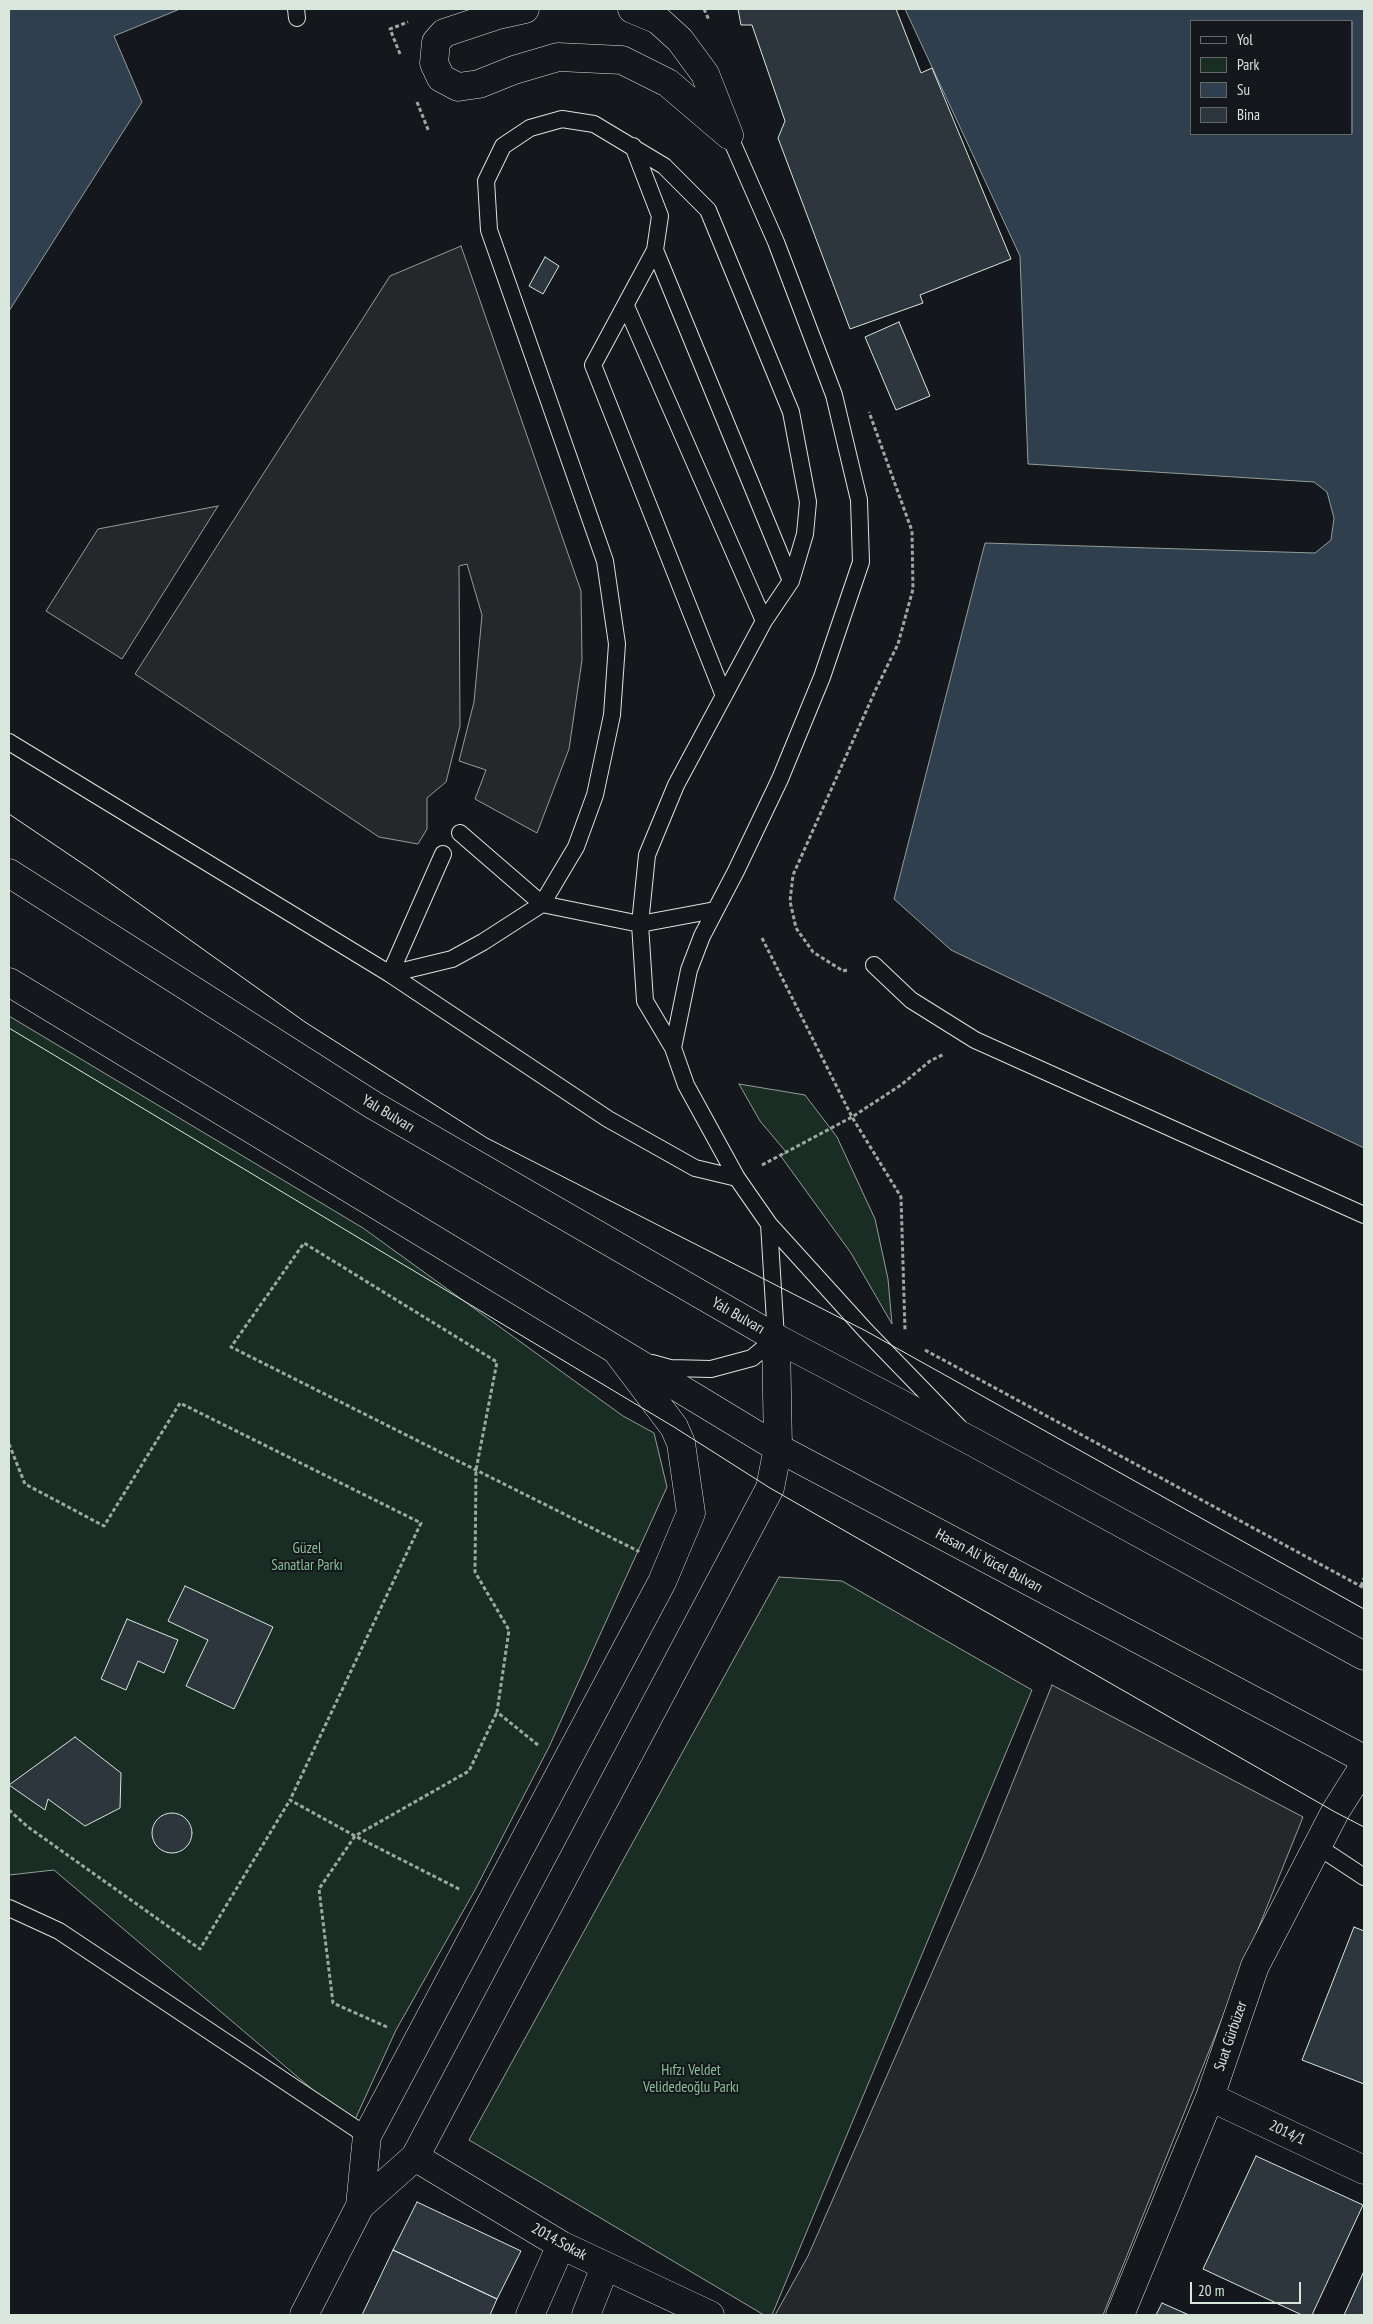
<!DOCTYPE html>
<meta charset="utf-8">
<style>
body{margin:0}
#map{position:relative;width:1373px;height:2324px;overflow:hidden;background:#14181c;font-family:"PT Sans Narrow",sans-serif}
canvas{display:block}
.frame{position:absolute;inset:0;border:10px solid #d8e6dc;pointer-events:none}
.legend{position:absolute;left:1190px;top:20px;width:162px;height:115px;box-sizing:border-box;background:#14181c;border:1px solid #626a69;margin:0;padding:6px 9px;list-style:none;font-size:15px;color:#d8e6dc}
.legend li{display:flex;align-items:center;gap:10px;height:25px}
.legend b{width:25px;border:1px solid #626a69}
.scale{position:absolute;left:1190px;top:2282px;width:111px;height:22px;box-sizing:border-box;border:2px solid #d8e6dc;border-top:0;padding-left:6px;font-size:15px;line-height:18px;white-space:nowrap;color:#d8e6dc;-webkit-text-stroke:4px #14181c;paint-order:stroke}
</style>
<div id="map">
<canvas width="1373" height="2324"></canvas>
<div class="frame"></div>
<ul class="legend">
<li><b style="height:6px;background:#14181c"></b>Yol</li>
<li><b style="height:14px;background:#1a2d24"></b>Park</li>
<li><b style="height:14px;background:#2f3f4d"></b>Su</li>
<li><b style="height:14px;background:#2c363c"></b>Bina</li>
</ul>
<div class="scale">20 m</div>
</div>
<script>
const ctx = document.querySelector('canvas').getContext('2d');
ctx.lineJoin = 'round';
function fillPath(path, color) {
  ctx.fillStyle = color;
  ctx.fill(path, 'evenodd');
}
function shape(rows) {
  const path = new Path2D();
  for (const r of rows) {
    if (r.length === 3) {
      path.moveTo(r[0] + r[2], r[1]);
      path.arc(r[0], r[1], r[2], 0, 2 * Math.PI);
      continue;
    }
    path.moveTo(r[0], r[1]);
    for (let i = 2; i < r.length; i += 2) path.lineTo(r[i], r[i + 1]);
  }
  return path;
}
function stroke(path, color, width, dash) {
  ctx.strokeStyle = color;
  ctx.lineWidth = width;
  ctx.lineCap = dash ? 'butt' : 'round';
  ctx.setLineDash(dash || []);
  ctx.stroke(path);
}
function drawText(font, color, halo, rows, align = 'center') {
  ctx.font = font + ' "PT Sans Narrow",sans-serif';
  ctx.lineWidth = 4;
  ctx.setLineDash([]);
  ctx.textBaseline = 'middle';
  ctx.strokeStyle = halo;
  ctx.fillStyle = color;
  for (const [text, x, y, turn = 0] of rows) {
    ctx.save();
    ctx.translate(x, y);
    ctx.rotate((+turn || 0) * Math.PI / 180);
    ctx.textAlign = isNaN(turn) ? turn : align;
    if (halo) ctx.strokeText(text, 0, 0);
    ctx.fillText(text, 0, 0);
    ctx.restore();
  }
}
const green = shape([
 [9,1016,363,1228,623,1416,654,1433,667,1487,549,1747,475,1890,396,2030,353,2124,54,1870,9,1875,9,1016],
 [739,1084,805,1095,837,1137,875,1219,888,1279,892,1324,851,1253,780,1155,787,1153,760,1121,739,1084],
 [779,1577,842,1581,1032,1690,772,2315,764,2315,469,2140,779,1577]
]);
fillPath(green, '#1a2d24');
stroke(green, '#939e99', 1);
const parking = shape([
 [461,246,581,591,582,660,569,749,537,833,475,799,486,770,459,761,474,702,482,615,467,564,459,566,460,726,446,782,427,798,427,829,418,844,379,837,135,674,390,276,461,246],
 [218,506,122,659,46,611,98,529,218,506],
 [1052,1685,1303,1817,1103,2315,775,2315,808,2256,983,1856,1052,1685]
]);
fillPath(parking, '#24282b');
stroke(parking, '#939e99', 1);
const water = shape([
 [9,9,180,9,114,36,142,102,9,311,9,9],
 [905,9,1364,9,1364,1148,951,950,894,899,985,543,1315,553,1331,540,1334,518,1327,492,1314,482,1028,464,1020,256,905,9],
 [1192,21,1352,21,1352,134,1192,134,1192,21]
]);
fillPath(water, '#2f3f4d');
stroke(water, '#939e99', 1);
const building = shape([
 [738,9,896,9,921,73,932,68,1011,259,920,295,923,303,850,329,778,138,785,121,752,25,741,25,738,9],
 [545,257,559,266,543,294,529,286,545,257],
 [899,322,930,396,896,410,865,337,899,322],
 [185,1586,273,1627,234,1709,186,1686,208,1640,168,1621,185,1586],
 [127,1619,178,1640,164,1673,138,1661,126,1690,101,1679,127,1619],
 [75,1737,121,1773,120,1808,85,1826,48,1799,45,1810,9,1785,75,1737],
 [172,1833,20],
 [1354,1927,1364,1931,1364,2084,1302,2060,1354,1927],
 [1256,2156,1363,2205,1312,2315,1302,2315,1203,2269,1256,2156],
 [417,2202,521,2251,497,2299,393,2250,417,2202],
 [393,2250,497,2299,490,2315,362,2315,393,2250],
 [1364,2271,1364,2315,1344,2315,1364,2271],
 [1162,2303,1189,2315,1156,2315,1162,2303]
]);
fillPath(building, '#2c363c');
stroke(building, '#d8e6dc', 1);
const service = shape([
 [296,9,297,18],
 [633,146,660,216,655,250,593,365,724,696],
 [655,250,791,581],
 [626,306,764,621],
 [9,742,390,974,608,1119,695,1168,737,1178],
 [460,833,542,904,640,924,715,910],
 [874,965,911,1000,975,1040,1364,1215],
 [390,974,452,959,483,942,542,904,576,847,595,795,612,715,617,644,605,561,489,230,486,181,503,146,530,128,562,119,594,124,664,166,708,210,791,412,808,502,805,534,791,581,764,621,676,785,647,855,640,924,645,1001,673,1048,686,1085,737,1178,769,1224,776,1338,752,1358,711,1369,670,1368,652,1363],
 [390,974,443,854],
 [673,1048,689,970,702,936,736,871,780,779,822,677,861,562,859,500,834,395,776,242,729,135],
 [769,1224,866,1331,959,1427],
 [1317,1846,1364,1877],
 [9,1908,59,1931,367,2136]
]);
const minor = shape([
 [525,9,498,15,444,33,436,42,434,63,441,78,458,87,479,84,514,70,558,57,622,60,668,83,729,135,705,74,680,40,658,20,632,9],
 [1210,2097,1364,2170],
 [415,2157,561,2245,710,2315],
 [360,2206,367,2136,662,1582,691,1513,681,1443,674,1427,619,1354],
 [304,2315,360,2206,415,2157,770,1488,778,1448,776,1338],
 [530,2315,561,2245],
 [586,2315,605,2267],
 [1120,2315,1210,2097,1255,1966,1335,1812,1364,1766]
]);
const primary = shape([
 [9,873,373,1105,776,1338,975,1443,1364,1656],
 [9,982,778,1448,1364,1759]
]);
stroke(service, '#d8e6dc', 18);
stroke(minor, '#d8e6dc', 29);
stroke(primary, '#d8e6dc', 29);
stroke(shape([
 [704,9,709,20],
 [400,54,390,29,408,22],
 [417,102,429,132],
 [762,938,852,1117,901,1197,905,1330],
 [847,970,843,971,813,952,796,928,790,901,793,875,876,689,898,644,913,589,912,531,869,412],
 [762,1165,852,1117,901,1085,930,1061,944,1054],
 [925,1350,1364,1588],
 [9,1444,25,1484,104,1526,180,1403,421,1523,290,1800,355,1836,461,1890],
 [1361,1586,1364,1578],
 [538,1745,497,1712,509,1630,475,1572,476,1470,497,1362,304,1243,231,1347,476,1470,638,1551,639,1552],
 [9,1810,28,1827,200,1949,290,1800],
 [387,2027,333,2003,319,1889,355,1836,469,1771,497,1712]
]), '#9da8a2', 3, [4, 2.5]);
stroke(service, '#14181c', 16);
stroke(minor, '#14181c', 28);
stroke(primary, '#14181c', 28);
stroke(shape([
 [9,814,92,870,305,1022,487,1138,866,1331,1364,1609],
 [9,1028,674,1427,770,1488,1335,1812,1364,1827]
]), '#d8e6dc', 1);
drawText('15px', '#d8e6dc', '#14181c', [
 ["Yalı Bulvarı",388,1114,31],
 ["Yalı Bulvarı",738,1316,30],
 ["Hasan Ali Yücel Bulvarı",989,1561,28],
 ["Suat Gürbüzer",1231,2036,-71],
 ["2014/1",1287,2133,25],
 ["2014.Sokak",559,2242,29]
]);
drawText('15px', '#8ac095', '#14181c', [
 ["Güzel",307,1549],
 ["Sanatlar Parkı",307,1566],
 ["Hıfzı Veldet",691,2071],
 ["Velidedeoğlu Parkı",691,2088]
]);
</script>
